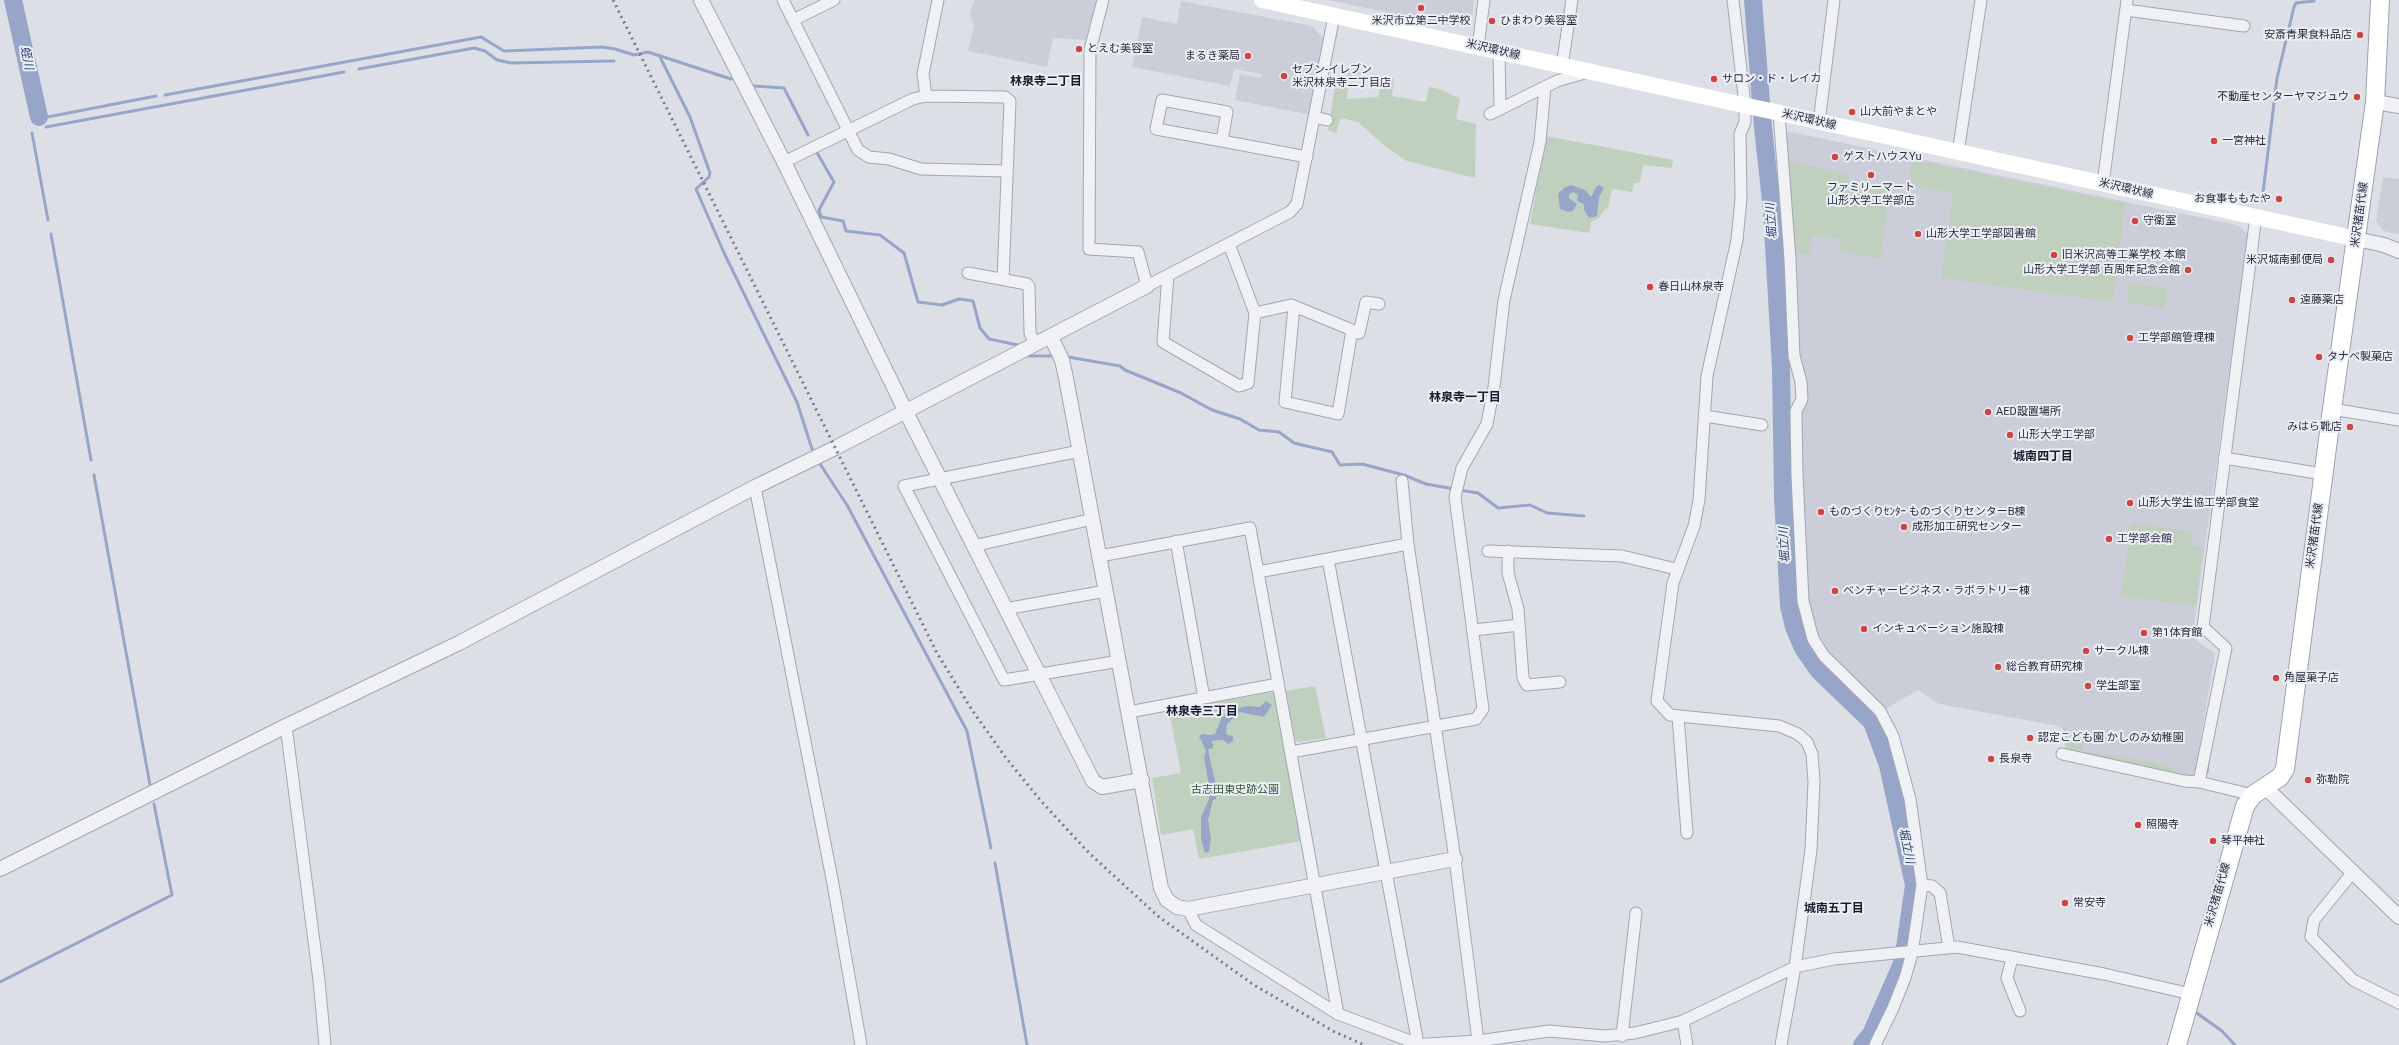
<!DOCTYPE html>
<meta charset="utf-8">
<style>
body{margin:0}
canvas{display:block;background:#dddfe7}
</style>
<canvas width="2399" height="1045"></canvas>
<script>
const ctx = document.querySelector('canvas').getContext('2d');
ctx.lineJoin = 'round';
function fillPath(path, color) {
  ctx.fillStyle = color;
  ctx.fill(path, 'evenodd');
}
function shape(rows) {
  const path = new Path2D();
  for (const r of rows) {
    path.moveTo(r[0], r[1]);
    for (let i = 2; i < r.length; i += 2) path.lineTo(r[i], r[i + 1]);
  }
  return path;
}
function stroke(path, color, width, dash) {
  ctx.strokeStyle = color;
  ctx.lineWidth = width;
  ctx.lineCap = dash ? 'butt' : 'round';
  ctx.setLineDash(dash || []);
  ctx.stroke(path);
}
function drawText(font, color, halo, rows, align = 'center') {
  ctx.font = font + ' Roboto,"Noto Sans JP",sans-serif';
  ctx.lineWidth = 4;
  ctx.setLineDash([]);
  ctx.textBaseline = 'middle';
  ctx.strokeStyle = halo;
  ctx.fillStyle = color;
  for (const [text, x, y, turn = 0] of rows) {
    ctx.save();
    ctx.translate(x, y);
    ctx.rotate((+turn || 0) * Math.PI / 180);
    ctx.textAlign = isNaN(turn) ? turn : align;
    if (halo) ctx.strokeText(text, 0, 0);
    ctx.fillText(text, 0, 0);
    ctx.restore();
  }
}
fillPath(shape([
 [976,0,1097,0,1086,40,1053,38,1047,67,968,51,974,25,970,16,973,2],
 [1327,0,1474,0,1472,17,1454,26],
 [1181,1,1312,26,1326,41,1311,115,1235,100,1240,74,1261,78,1261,74,1234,69,1230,86,1132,67,1142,17,1177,24],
 [1786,131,2237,225,2248,234,2194,627,2194,636,2198,642,2215,653,2195,774,2188,776,2066,752,2063,730,2058,726,1939,704,1918,690,1884,710,1835,664,1819,642,1808,610],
 [2383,177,2399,179,2399,234,2384,231,2376,221]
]), '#cbced9');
fillPath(shape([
 [1357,66,1362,74,1349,76,1347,99,1378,97,1383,77,1394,78,1392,96,1426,102,1429,87,1440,89,1460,99,1456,119,1476,124,1475,178,1407,161,1386,147,1358,122,1341,118,1336,133,1328,130,1335,85],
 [1546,136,1673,160,1672,168,1643,165,1640,183,1634,183,1632,192,1612,189,1608,208,1605,209,1599,218,1591,222,1589,233,1530,224],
 [1912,160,2125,203,2113,302,1941,278,1953,193,1917,187,1909,176],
 [1789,161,1848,174,1847,180,1890,188,1880,259,1840,251,1841,239,1813,235,1809,254,1793,253],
 [2129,283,2167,288,2165,308,2127,303],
 [2131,523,2193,532,2191,546,2203,547,2195,606,2121,596],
 [1315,686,1326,738,1299,742,1295,740,1286,691],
 [1274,692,1302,841,1199,859,1193,829,1161,835,1152,778,1181,773,1169,711],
 [2063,729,2069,731,2067,739,2084,742,2083,751,2165,764,2181,774,2066,752]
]), '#bfd1be');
fillPath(shape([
 [1571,185,1585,190,1591,197,1596,187,1599,185,1604,188,1599,197,1597,216,1589,218,1584,210,1584,204,1577,201,1578,195,1574,192,1569,194,1569,198,1577,204,1573,211,1568,212,1560,209,1558,194,1564,188],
 [1266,701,1272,705,1264,717,1240,712,1227,724,1226,733,1228,735,1233,736,1233,741,1229,744,1223,740,1211,741,1213,744,1213,748,1208,749,1209,755,1217,789,1216,799,1213,800,1208,820,1211,838,1209,852,1205,853,1201,839,1201,817,1209,799,1209,787,1204,757,1206,751,1199,736,1202,734,1209,735,1215,734,1222,717,1233,709,1247,706,1260,707]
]), '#97a6c8');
stroke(shape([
 [659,55,690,117,710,173,709,177,696,189,725,255,797,402,812,449],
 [359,69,474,48,485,51,497,60,511,63,614,61],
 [754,86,784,88,808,135],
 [165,95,481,37,504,51,602,47,615,49,634,55,648,52,731,79],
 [37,119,156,96],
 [46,127,344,72],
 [32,133,48,220],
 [816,151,834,182,819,210,821,217,843,221,846,231,880,235,904,253,918,302,942,305,959,299,973,301,980,328,989,339,1018,345],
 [2262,201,2277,78,2294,7,2296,3,2314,1],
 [51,234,91,460],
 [1029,356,1052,356],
 [1068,357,1120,366,1125,370,1181,393,1212,410,1240,419,1259,430,1279,432,1294,443,1332,452,1340,465,1362,464,1404,475,1426,484,1454,489],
 [820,464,847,505,967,731,991,848],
 [94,475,150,785],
 [1459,490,1478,493,1498,508,1530,505,1547,513,1584,516],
 [2207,772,2208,762],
 [995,863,1027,1045],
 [0,982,172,895,154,804],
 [2194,1011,2222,1031,2235,1045]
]), '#97a6c8', 3);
stroke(shape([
 [13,0,39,117],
 [1753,0,1763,127,1772,211,1781,368,1783,497,1789,606,1794,627,1803,648,1819,671,1872,722,1888,765,1914,885,1903,961,1871,1034,1862,1045]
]), '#97a6c8', 18);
const minor = shape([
 [783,0,858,150,869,157,889,159,921,169,1006,171],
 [1103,0,1090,50,1089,249,1138,252,1147,286,1290,212,1297,204,1334,16],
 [1733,0,1745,105,1745,122,1740,134,1741,199,1737,240,1707,376,1699,500,1694,526,1673,583,1657,701,1670,715,1779,726,1798,734,1807,742,1812,754,1814,782,1811,850,1795,967,1781,1045],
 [2126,10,2244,26],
 [793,20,834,0],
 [1478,47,1484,0],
 [1499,52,1500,108],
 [1562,66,1572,0],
 [926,96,923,74,938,0],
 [1779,113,1790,259,1794,356,1801,382,1802,399,1796,411,1797,475,1803,601,1813,639,1824,656,1880,711,1893,736,1910,799,1922,885,1912,953,1905,978,1893,1008,1875,1045],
 [1490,114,1557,81,1588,72],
 [1314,117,1327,120],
 [1819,123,1834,0],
 [1222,141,1227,112,1162,100,1156,129,1222,141,1307,157],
 [1958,153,1981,0],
 [784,162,913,99,926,96,1005,97,1010,101,1003,279],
 [2103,184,2127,0],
 [1229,244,1255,313,1291,305,1294,306,1352,330,1338,414,1285,402,1294,306],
 [968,273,1027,284,1029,286,1030,333,1035,344],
 [1168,275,1163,342,1239,386,1248,383,1255,313],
 [1352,333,1359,333,1366,302,1379,304],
 [2332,409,2399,420],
 [1705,416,1762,425],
 [1080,451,904,486,1004,680,1120,661],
 [2224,458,2323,474],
 [1402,481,1408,544,1455,859,1478,1041],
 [755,487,833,884,861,1045],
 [1176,541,1204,698],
 [973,546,1093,519],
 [1488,551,1622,556,1676,569],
 [1508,551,1508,573,1518,609,1523,678,1527,685,1560,682],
 [1100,556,1250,528,1338,1014],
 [1328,559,1418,1044],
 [1258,572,1408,544],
 [1005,609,1106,591],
 [1474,630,1519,625],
 [1129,712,1278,684],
 [1678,716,1687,833],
 [286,726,319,980,325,1045],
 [1291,752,1476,719,1483,709,1455,497,1462,468,1487,424,1494,387,1504,300,1540,142,1545,87],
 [2062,754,2184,781,2199,782,2253,795],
 [2199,782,2226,648,2203,627,2256,216],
 [2353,872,2314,920,2311,937,2353,980,2399,1003],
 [1922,885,1932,886,1940,893,1949,948],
 [1188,909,1196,925,1338,1014,1418,1044],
 [2012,958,2007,978,2020,1011],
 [1683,1021,1687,1045],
 [1622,1036,1636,913],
 [1410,1045,1478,1041,1549,1031,1605,1036,1635,1033,1683,1021,1795,967,1834,959,1957,947,2104,974,2191,994]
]);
const tertiary = shape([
 [701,0,784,162,905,410,1093,781,1102,787,1142,780],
 [2375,102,2399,106],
 [2357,239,2384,245,2399,251],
 [1051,337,1062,360,1066,378,1161,888,1167,900,1177,907,1188,909,1455,859],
 [2265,787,2399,917],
 [0,869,286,726,459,643,755,487,835,448,1147,286]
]);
const primary = shape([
 [2177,1045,2245,806,2253,795,2280,777,2285,769,2332,409,2375,102,2380,0]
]);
stroke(minor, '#a3a5b1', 13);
stroke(tertiary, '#a3a5b1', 16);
stroke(primary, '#9ca1b3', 20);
stroke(minor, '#f0f1f5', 11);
stroke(tertiary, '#f0f1f5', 14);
stroke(shape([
 [1262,0,2357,239]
]), '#fff', 16);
stroke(primary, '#fff', 18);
stroke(shape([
 [613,0,937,653,972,710,1006,758,1041,801,1089,853,1159,917,1254,985,1333,1031,1364,1045]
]), '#767c90', 3, [2, 4]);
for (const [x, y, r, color] of [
 [1421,8,4,"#ce4540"],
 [1492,21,4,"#ce4540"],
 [2360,35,4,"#ce4540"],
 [1079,49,4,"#ce4540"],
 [1248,56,4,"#ce4540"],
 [1284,76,4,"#ce4540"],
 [1714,79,4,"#ce4540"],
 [2357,97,4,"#ce4540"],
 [1852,112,4,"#ce4540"],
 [2214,141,4,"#ce4540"],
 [1835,157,4,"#ce4540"],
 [1871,175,4,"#ce4540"],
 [2279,199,4,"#ce4540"],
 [2135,221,4,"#ce4540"],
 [1918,234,4,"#ce4540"],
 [2054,255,4,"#ce4540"],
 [2331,260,4,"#ce4540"],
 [2188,270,4,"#ce4540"],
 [1650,287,4,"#ce4540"],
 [2292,300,4,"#ce4540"],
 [2130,338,4,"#ce4540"],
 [2319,357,4,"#ce4540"],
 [1988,412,4,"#ce4540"],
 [2350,427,4,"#ce4540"],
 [2010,435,4,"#ce4540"],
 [2130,503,4,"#ce4540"],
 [1821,512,4,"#ce4540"],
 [1904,527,4,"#ce4540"],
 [2109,539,4,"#ce4540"],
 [1835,591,4,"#ce4540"],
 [1864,629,4,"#ce4540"],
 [2144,633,4,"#ce4540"],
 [2086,651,4,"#ce4540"],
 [1998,667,4,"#ce4540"],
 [2276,678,4,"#ce4540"],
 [2088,686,4,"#ce4540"],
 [2030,738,4,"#ce4540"],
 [1991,759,4,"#ce4540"],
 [2308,780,4,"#ce4540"],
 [2138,825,4,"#ce4540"],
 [2213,841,4,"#ce4540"],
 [2065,903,4,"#ce4540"]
]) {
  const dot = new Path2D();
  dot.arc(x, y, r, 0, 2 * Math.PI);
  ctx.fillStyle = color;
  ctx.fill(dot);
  stroke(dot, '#eceef5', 1.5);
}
drawText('11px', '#272b3d', '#eceef5', [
 ["米沢市立第二中学校",1421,21,"center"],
 ["ひまわり美容室",1500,21],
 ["安斎青果食料品店",2352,35,"right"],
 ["とえむ美容室",1087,49],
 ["まるき薬局",1240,56,"right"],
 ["セブン-イレブン",1292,70],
 ["米沢林泉寺二丁目店",1292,83],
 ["サロン・ド・レイカ",1722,79],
 ["不動産センターヤマジュウ",2349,97,"right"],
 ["山大前やまとや",1860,112],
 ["一宮神社",2222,141],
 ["ゲストハウスYu",1843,157],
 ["ファミリーマート",1871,188,"center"],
 ["山形大学工学部店",1871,201,"center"],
 ["お食事ももたや",2271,199,"right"],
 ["守衛室",2143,221],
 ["山形大学工学部図書館",1926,234],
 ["旧米沢高等工業学校 本館",2062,255],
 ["米沢城南郵便局",2323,260,"right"],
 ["山形大学工学部 百周年記念会館",2180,270,"right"],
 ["春日山林泉寺",1658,287],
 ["遠藤薬店",2300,300],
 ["工学部館管理棟",2138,338],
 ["タナベ製菓店",2327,357],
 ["AED設置場所",1996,412],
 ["みはら靴店",2342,427,"right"],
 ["山形大学工学部",2018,435],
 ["山形大学生協工学部食堂",2138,503],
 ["ものづくりｾﾝﾀｰ ものづくりセンターB棟",1829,512],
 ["成形加工研究センター",1912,527],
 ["工学部会館",2117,539],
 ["ベンチャービジネス・ラボラトリー棟",1843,591],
 ["インキュベーション施設棟",1872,629],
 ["第1体育館",2152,633],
 ["サークル棟",2094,651],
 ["総合教育研究棟",2006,667],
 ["角屋菓子店",2284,678],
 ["学生部室",2096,686],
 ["認定こども園 かしのみ幼稚園",2038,738],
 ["長泉寺",1999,759],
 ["弥勒院",2316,780],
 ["照陽寺",2146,825],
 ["琴平神社",2221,841],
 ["常安寺",2073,903]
], 'left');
drawText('11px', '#272b3d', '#eceef5', [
 ["米沢環状線",1493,50,13],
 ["米沢環状線",1809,120,13],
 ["米沢環状線",2126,189,13],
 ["米沢猪苗代線",2360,215,-82],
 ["米沢猪苗代線",2315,536,-82],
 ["米沢猪苗代線",2218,895,-74]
]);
drawText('11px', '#345934', '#eceef5', [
 ["古志田東史跡公園",1235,790]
]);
drawText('italic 12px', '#314271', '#eceef5', [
 ["蛭川",26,58,77],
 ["堀立川",1772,221,-94],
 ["堀立川",1785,545,-93],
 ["堀立川",1906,846,78]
]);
drawText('bold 12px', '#191c2e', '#eceef5', [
 ["林泉寺二丁目",1046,82],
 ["林泉寺一丁目",1465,398],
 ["城南四丁目",2043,457],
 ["林泉寺三丁目",1202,712],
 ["城南五丁目",1834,909]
]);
</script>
